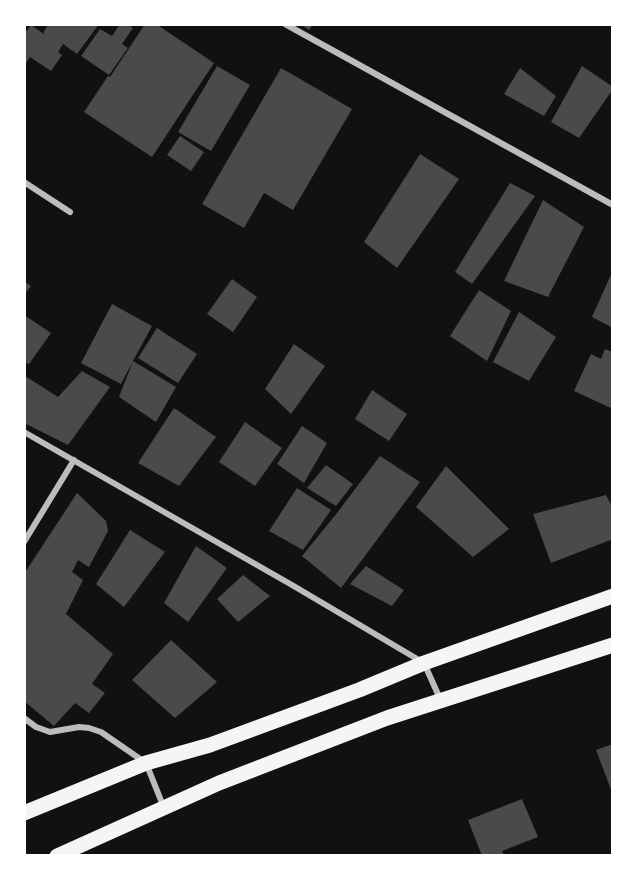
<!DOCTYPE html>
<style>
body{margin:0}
#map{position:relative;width:637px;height:880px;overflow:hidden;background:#111;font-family:"DejaVu Sans",sans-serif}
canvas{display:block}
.frame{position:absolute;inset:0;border:26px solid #fff;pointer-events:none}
</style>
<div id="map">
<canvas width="637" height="880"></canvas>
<div class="frame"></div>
</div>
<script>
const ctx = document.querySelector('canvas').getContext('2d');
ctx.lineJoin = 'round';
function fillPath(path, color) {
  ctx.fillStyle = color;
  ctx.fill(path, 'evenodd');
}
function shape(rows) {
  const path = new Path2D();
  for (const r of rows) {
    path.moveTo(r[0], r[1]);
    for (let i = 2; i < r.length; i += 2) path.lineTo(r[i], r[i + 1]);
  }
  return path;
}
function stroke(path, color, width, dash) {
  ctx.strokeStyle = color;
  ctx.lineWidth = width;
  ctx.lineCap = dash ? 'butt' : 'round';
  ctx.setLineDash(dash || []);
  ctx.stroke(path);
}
fillPath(shape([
 [49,24,99,24,77,54,63,44,58,52,62,55,51,71,30,57,24,66,24,29,27,31,31,25,44,34,44,31],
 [120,24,127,24,133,28,122,44,128,48,109,75,81,56,100,29,112,36],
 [145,24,156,24,214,63,152,157,84,112,108,76,110,77],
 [300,24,313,24,309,30],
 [217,66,250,85,211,151,178,132],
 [582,66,613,87,613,89,579,138,551,122],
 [281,68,352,109,293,210,264,193,244,228,202,204],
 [520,68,556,96,544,116,504,94],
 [180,136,204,152,191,171,167,155],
 [420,154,459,179,397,268,364,242],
 [510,183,535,196,472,284,455,272],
 [543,200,584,227,548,297,504,281],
 [613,270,613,328,592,317],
 [232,279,257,297,233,332,207,314],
 [24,281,31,286,24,295],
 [479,290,511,311,487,361,450,336],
 [112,304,152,326,133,361,176,387,156,422,119,397,133,361,121,384,81,363],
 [519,312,556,337,529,381,493,362],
 [24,315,51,333,29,364,24,362],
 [157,328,197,354,178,383,138,358],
 [294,344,325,366,291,414,265,389],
 [605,349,613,352,613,409,574,391,591,354,601,359],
 [82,371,110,387,68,445,24,423,25,376,58,397],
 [372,390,407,414,389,441,355,419],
 [174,408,216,437,179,486,138,463],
 [245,422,282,448,255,486,219,462],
 [302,426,327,443,304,483,277,464],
 [380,456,420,482,341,588,302,556,337,513],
 [326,465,353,484,336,506,307,488],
 [446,466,509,529,473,557,416,507],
 [297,488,331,510,303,550,269,531],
 [77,493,106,521,108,531,89,567,78,560,72,572,83,580,66,614,113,654,92,684,105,693,89,713,75,703,54,726,24,701,24,574],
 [606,495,613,508,613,539,551,563,533,514],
 [130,530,165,552,124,607,96,584],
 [196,546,227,568,188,622,164,603],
 [366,566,404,590,392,606,350,584],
 [243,575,270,596,238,622,217,599],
 [171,640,217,682,175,718,132,680],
 [613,744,613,795,596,750],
 [522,799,538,837,502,851,505,856,482,856,468,820]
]), '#4a4a4a');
stroke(shape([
 [285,24,613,205],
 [24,182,70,212],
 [24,432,292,585,424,663,441,701],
 [24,542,74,460],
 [24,718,36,727,50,732,79,727,89,728,101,732,146,763,164,808]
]), '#bcbcbc', 6);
stroke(shape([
 [24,813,146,763,210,745,359,690,424,663,613,596],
 [57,856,219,783,387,718,613,645]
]), '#f5f5f5', 15);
</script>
